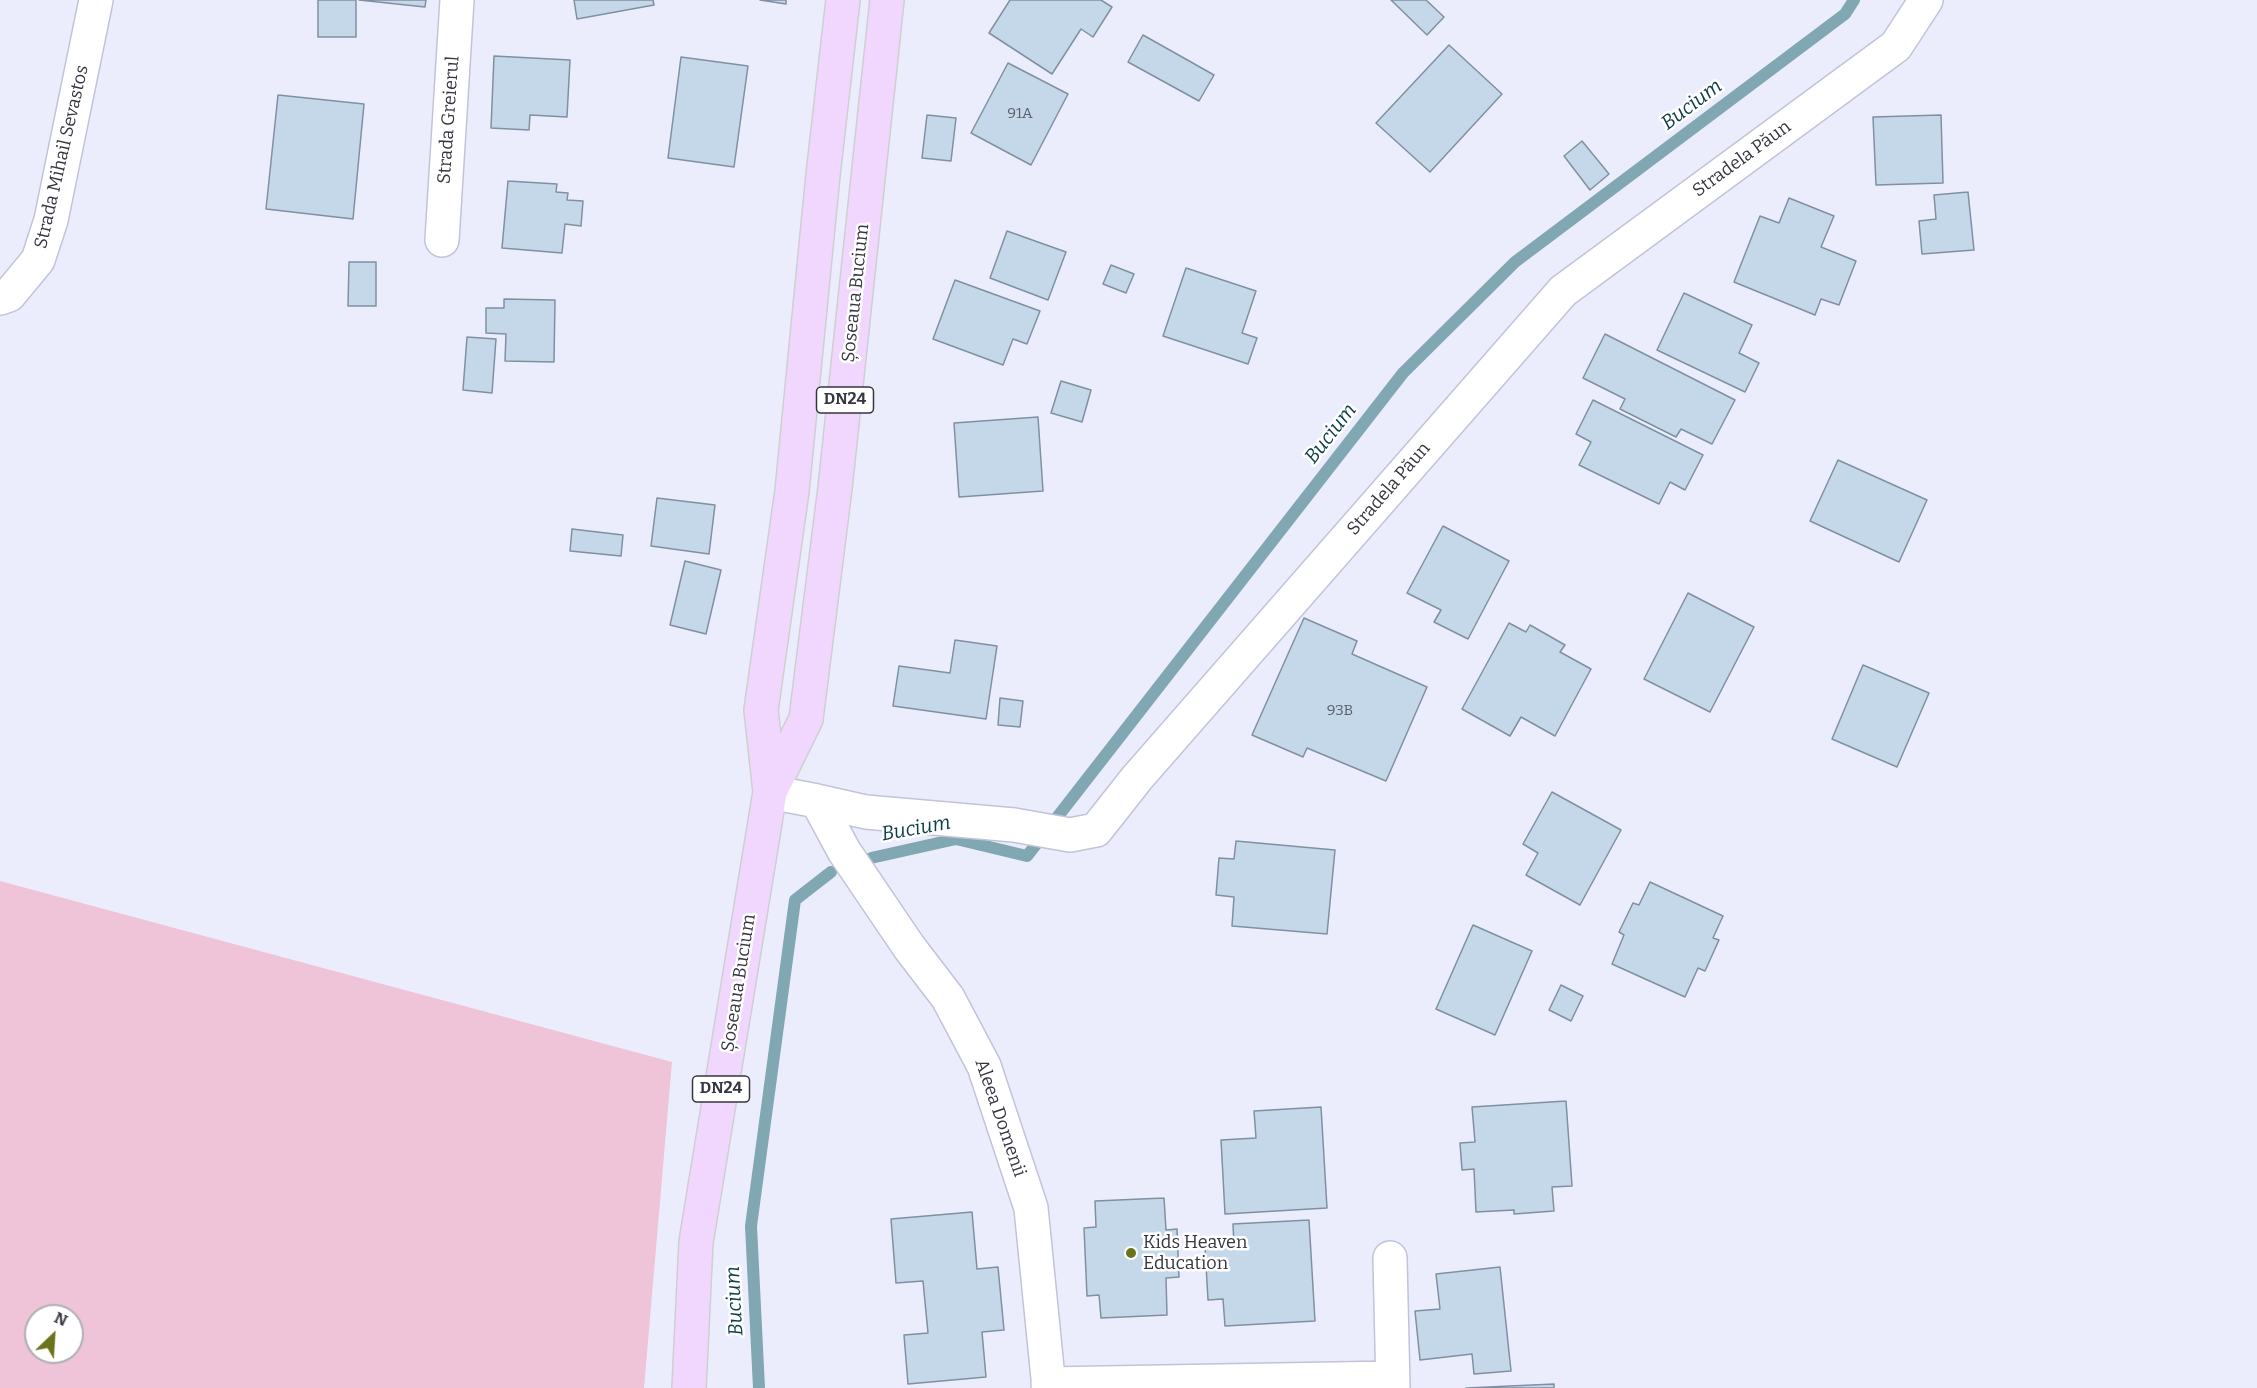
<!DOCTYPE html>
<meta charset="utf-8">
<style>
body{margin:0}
#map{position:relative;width:2257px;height:1388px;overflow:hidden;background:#ecedfc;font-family:Bitter,serif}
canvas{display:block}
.north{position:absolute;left:24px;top:1304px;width:60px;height:60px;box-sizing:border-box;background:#fff;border:2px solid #aeafb2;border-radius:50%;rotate:25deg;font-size:16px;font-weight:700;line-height:24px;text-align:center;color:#35363f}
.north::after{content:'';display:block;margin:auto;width:21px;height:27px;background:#6b731b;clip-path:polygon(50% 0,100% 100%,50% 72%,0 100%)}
</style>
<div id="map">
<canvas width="2257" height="1388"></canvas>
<div class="north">N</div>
</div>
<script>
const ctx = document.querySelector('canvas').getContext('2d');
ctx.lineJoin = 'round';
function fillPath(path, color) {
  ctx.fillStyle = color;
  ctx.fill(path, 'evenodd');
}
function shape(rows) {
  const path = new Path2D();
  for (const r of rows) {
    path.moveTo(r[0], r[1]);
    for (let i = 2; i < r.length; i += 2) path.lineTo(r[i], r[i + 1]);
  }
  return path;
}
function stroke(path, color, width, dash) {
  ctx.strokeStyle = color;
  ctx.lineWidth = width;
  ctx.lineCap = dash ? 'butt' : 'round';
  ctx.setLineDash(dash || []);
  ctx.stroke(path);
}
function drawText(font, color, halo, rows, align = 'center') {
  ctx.font = font + ' Bitter,serif';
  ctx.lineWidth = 5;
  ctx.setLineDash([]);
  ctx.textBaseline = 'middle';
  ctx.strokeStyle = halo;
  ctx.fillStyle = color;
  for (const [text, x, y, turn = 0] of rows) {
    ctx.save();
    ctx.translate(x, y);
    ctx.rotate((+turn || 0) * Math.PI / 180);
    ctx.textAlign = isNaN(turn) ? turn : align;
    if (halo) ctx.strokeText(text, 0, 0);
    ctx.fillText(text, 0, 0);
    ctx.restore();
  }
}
fillPath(shape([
 [0,881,672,1062,644,1388,0,1388],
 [36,1316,72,1316,72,1352,36,1352]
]), '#efc3d8');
stroke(shape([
 [871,858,956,839,1027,856,1403,373,1515,262,1845,14,1854,0],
 [759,1388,751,1226,795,900,831,872]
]), '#81a7b3', 12);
const building = shape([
 [318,0,356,0,356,37,318,37,318,0],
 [359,0,426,0,425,7,359,0],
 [574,0,653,0,654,5,577,19,574,0],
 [760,0,786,0,786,4,760,0],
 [1010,0,1101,0,1112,7,1093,37,1081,29,1052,74,989,33,1010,0],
 [1391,0,1426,0,1444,17,1427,35,1391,0],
 [1143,35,1214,75,1199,101,1128,62,1143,35],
 [1449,45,1502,94,1430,172,1376,123,1449,45],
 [494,56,570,60,567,117,530,115,529,130,491,128,494,56],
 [681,57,748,66,734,167,668,158,681,57],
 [1008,63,1068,94,1031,165,971,133,1008,63],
 [278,95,364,104,353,219,266,209,278,95],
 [927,115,956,118,951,161,922,158,927,115],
 [1941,115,1943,183,1876,185,1873,117,1941,115],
 [1582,141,1609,174,1590,190,1564,156,1582,141],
 [508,181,557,184,556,192,568,193,567,200,583,201,581,226,565,224,562,253,502,248,508,181],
 [1968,192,1974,250,1922,254,1919,221,1936,219,1934,195,1968,192],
 [1789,198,1834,216,1821,247,1856,261,1839,305,1821,299,1815,315,1734,282,1760,216,1779,223,1789,198],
 [1007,231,1066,252,1048,300,990,278,1007,231],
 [349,262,376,262,376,306,348,306,349,262],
 [1111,265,1134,274,1126,293,1103,284,1111,265],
 [1186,268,1256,291,1242,333,1257,338,1248,364,1163,336,1186,268],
 [955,280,1040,311,1027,344,1013,339,1003,365,933,339,955,280],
 [1684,293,1752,325,1739,353,1759,363,1745,392,1657,350,1684,293],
 [504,299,555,300,554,362,505,361,506,334,486,333,486,308,504,308,504,299],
 [1605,334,1735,400,1712,444,1681,429,1676,437,1620,409,1625,399,1583,378,1605,334],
 [467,337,496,339,492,393,463,390,467,337],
 [1061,381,1091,390,1082,422,1051,413,1061,381],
 [1593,400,1703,455,1685,490,1670,482,1659,504,1579,465,1591,442,1576,434,1593,400],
 [1038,417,1043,491,959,497,954,423,1038,417],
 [1838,460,1927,500,1899,562,1810,521,1838,460],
 [657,498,715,505,709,554,651,546,657,498],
 [1443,526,1509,561,1468,639,1434,622,1441,610,1407,593,1443,526],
 [572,529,623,535,621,556,570,551,572,529],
 [685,561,721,570,706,634,670,625,685,561],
 [1688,593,1754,627,1710,712,1644,679,1688,593],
 [1304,618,1357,641,1352,654,1427,687,1386,781,1307,748,1303,757,1252,735,1304,618],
 [1509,623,1526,632,1530,625,1565,645,1560,652,1591,669,1555,736,1521,717,1510,736,1462,709,1509,623],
 [955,640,997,646,986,719,893,706,899,666,950,673,955,640],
 [1863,665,1929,693,1897,767,1832,739,1863,665],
 [1000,698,1023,701,1020,727,998,725,1000,698],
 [1552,792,1621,830,1580,905,1526,875,1538,853,1523,844,1552,792],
 [1236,841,1335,850,1327,934,1232,926,1234,897,1216,895,1219,858,1234,859,1236,841],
 [1650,882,1723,916,1713,938,1719,940,1705,971,1698,968,1685,997,1612,964,1624,935,1619,932,1633,903,1639,905,1650,882],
 [1473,925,1532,951,1495,1035,1436,1009,1473,925],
 [1561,985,1583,996,1571,1021,1549,1010,1561,985],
 [1566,1101,1572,1186,1552,1187,1554,1211,1514,1214,1514,1210,1476,1212,1474,1169,1462,1170,1460,1143,1475,1142,1472,1107,1566,1101],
 [1321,1107,1327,1208,1225,1214,1221,1140,1256,1138,1254,1111,1321,1107],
 [1164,1198,1166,1230,1177,1229,1179,1277,1166,1278,1167,1315,1101,1318,1099,1295,1087,1296,1084,1228,1096,1227,1095,1201,1164,1198],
 [972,1212,977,1269,998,1267,1004,1330,982,1332,986,1377,908,1384,904,1335,928,1333,923,1281,896,1283,891,1219,972,1212],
 [1309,1220,1315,1321,1225,1326,1223,1299,1208,1300,1205,1247,1234,1245,1233,1224,1309,1220],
 [1500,1267,1511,1371,1474,1374,1472,1354,1420,1360,1415,1311,1440,1309,1436,1274,1500,1267],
 [1554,1384,1554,1388,1466,1388,1554,1384]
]);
fillPath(building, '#c5d8ea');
stroke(building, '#7f90a1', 1.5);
const street = shape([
 [442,240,457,0],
 [0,298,9,295,38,260,51,220,96,0],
 [770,792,817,801,844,851,909,947,948,998,984,1066,1031,1208,1049,1388],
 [817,801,866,812,1014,825,1070,835,1096,830,1137,778,1563,291,1896,46,1926,0],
 [1390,1258,1393,1388],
 [1048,1384,1392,1378]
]);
const primary = shape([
 [770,792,806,719,835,488,887,0],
 [689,1388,696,1242,770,792,761,710,792,491,823,175,843,0]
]);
stroke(street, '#c1c3da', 36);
stroke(primary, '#cfcfd1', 36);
stroke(street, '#fff', 33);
stroke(primary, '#f1d7fd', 33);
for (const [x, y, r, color] of [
 [1131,1253,6,"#6b731b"]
]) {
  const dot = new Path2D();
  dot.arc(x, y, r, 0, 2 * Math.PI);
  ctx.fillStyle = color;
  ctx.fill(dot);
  stroke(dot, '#fff', 2);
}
drawText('15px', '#595e6a', null, [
 ["91A",1020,114],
 ["93B",1340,711]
]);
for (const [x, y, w] of [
 [845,400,57],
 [721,1089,57]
]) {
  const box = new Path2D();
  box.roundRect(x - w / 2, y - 13, w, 26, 4.5);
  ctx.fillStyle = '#fff';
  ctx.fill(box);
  stroke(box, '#35363f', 1.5);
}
drawText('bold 16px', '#35363f', null, [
 ["DN24",845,400],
 ["DN24",721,1089]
]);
drawText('18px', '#35363f', '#fff', [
 ["Strada Greierul",449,120,-86],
 ["Strada Mihail Sevastos",62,157,-77],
 ["Stradela Păun",1742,159,-36],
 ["Șoseaua Bucium",856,293,-84],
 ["Stradela Păun",1389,489,-49],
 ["Șoseaua Bucium",739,983,-81],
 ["Aleea Domenii",1000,1118,71]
]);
drawText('18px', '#35363f', '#fff', [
 ["Kids Heaven",1143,1243],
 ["Education",1143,1264]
], 'left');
drawText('italic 20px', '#0e404a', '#fff', [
 ["Bucium",1692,105,-37],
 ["Bucium",1331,434,-52],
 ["Bucium",916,829,-10],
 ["Bucium",735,1301,-93]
]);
</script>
